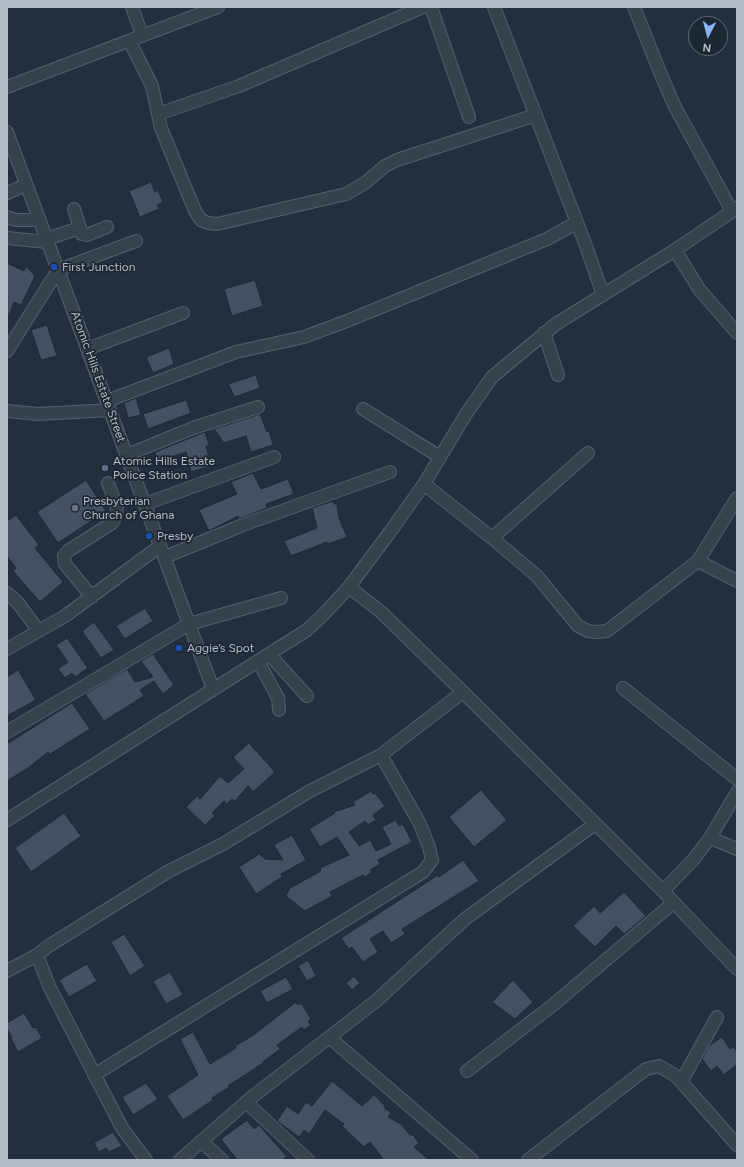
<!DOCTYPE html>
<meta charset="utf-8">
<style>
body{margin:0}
#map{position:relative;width:744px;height:1167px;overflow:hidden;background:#242f3e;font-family:Figtree,sans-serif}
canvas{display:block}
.frame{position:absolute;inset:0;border:8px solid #b4bcc9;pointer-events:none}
.north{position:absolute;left:688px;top:16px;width:40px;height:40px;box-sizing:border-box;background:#1d2633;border:1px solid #59626f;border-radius:50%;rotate:186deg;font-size:11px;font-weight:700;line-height:16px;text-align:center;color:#b4bcc9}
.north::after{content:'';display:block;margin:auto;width:14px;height:18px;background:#8ab4f8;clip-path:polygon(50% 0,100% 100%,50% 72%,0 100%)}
</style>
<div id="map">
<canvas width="744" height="1167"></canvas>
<div class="frame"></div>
<div class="north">N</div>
</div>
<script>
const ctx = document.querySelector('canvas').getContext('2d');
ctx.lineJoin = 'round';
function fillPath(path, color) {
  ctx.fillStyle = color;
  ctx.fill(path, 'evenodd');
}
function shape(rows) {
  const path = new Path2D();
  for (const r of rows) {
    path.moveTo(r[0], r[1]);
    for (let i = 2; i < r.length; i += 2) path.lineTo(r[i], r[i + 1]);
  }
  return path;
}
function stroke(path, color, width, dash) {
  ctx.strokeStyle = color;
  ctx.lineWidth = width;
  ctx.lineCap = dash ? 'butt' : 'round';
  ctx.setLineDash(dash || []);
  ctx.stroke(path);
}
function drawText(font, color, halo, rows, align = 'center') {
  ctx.font = font + ' Figtree,sans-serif';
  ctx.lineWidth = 3.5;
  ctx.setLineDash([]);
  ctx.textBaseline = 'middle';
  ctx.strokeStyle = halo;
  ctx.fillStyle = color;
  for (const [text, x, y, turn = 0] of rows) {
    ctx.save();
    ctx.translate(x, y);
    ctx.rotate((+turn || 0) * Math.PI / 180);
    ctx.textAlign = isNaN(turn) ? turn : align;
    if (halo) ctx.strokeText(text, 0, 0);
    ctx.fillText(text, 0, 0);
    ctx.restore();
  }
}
const building = shape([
 [151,182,155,192,158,190,163,202,157,205,159,209,140,217,129,191,151,182],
 [7,263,24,271,26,266,35,276,21,305,14,302,8,318,7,263],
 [255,280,263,306,232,316,224,289,255,280],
 [47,325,57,356,41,360,31,330,47,325],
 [169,348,174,364,153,373,146,357,169,348],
 [256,375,260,388,235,397,228,384,256,375],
 [136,398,141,415,128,418,124,403,136,398],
 [186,400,191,413,148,429,143,414,186,400],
 [260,414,267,432,269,431,273,445,251,452,246,436,224,443,214,429,260,414],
 [205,432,209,445,206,446,211,466,191,472,186,452,156,462,155,452,205,432],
 [253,473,261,489,288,479,294,494,266,504,267,508,239,519,238,516,209,531,199,510,237,494,231,482,253,473],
 [86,480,106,511,58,543,37,512,86,480],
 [333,501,334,504,337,504,339,518,347,537,328,544,327,542,291,556,284,541,317,528,312,508,333,501],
 [16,515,39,545,35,548,63,582,40,602,13,571,16,568,7,556,7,521,16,515],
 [145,608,153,621,125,639,116,626,145,608],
 [94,622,114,650,101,658,82,631,94,622],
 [67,638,88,668,75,677,72,673,65,678,58,669,68,662,56,645,67,638],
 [153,654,174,685,163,694,154,681,140,690,144,696,104,721,85,694,127,669,135,682,153,677,141,661,153,654],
 [18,670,36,700,7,716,7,677,18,670],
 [72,703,90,729,50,754,48,752,28,768,7,781,7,744,72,703],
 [249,743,275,772,253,792,248,786,235,801,232,799,227,804,224,801,212,813,215,816,205,825,186,807,197,796,200,799,220,776,228,783,244,769,233,757,249,743],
 [481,790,507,820,474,847,449,817,481,790],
 [371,791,373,794,375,793,385,806,373,815,376,820,368,825,365,821,349,832,359,846,370,840,376,851,391,844,382,827,396,820,399,826,403,824,412,842,378,860,380,864,370,870,372,872,365,877,363,875,330,892,332,896,305,911,286,896,290,888,321,871,320,868,349,855,337,837,320,847,309,829,335,813,334,812,355,805,353,802,371,791],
 [64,813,81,836,31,872,15,848,64,813],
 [292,835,306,860,281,874,282,877,256,894,239,867,259,854,265,859,283,860,274,845,292,835],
 [463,860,479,881,402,929,405,934,391,943,383,931,370,939,378,952,363,962,352,947,349,949,341,938,438,875,439,877,463,860],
 [624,892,646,916,624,934,616,926,595,947,573,926,594,906,600,913,624,892],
 [124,934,145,966,130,976,111,942,124,934],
 [308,960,316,976,307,981,298,966,308,960],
 [87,964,97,981,69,997,59,980,87,964],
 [170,972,183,995,166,1004,153,981,170,972],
 [354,976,360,983,352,990,346,983,354,976],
 [286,977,293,989,267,1003,260,991,286,977],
 [513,980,533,1002,515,1019,492,1002,513,980],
 [296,1002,298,1005,301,1003,311,1019,308,1022,311,1025,304,1030,302,1027,277,1045,280,1049,263,1062,263,1063,228,1086,229,1087,212,1098,213,1100,183,1120,167,1096,198,1075,180,1039,193,1032,210,1064,236,1048,235,1046,252,1036,296,1002],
 [24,1013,33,1028,36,1027,42,1038,18,1052,11,1039,12,1038,7,1028,7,1023,24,1013],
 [722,1037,730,1049,733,1047,737,1052,737,1064,724,1075,717,1066,711,1071,702,1059,709,1046,722,1037],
 [332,1081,362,1106,374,1095,385,1106,385,1109,391,1112,388,1117,401,1124,410,1135,413,1135,419,1143,414,1147,429,1160,384,1160,370,1142,364,1147,342,1126,344,1124,325,1110,309,1134,304,1130,299,1137,277,1121,287,1106,298,1114,306,1102,312,1106,332,1081],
 [146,1083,158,1099,133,1115,122,1097,146,1083],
 [247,1120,254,1129,259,1125,287,1157,282,1160,237,1160,221,1139,247,1120],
 [113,1132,122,1146,109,1152,106,1148,99,1152,94,1143,113,1132]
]);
fillPath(building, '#455162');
stroke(building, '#1f2835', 1);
const minor = shape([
 [132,7,142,35],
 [431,7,469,117],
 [494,7,586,246,603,295],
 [634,7,659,70,675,107,732,211],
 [130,42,152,86,161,128,195,211,201,220,208,223,217,224,346,194,365,183,385,166,397,160,536,115],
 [7,87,218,7],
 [158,114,239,86,423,7],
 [7,132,213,689],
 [7,193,26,185],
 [74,209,82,234,87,235,107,227],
 [7,217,15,220,39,220],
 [7,238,47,242],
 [46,239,80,228],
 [675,250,699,289,737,333],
 [544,333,558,375],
 [87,349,183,313],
 [7,351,58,270,136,241],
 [107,401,236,352,304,337,347,321,547,239,576,223],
 [363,409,440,457],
 [7,411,38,414,110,410],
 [127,455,193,428,258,407],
 [424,484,492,538,537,576,578,626,588,631,597,632,607,631,698,561,737,498],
 [145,504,274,457],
 [492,538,588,453],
 [165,557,243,525,390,472],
 [698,561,737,581],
 [349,587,381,612,463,692,663,891,737,969],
 [7,593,18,603,38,630],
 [92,597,65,564,64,556,68,551,112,523,116,516,117,507,108,483],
 [7,649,65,616,160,546],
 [269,654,307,696],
 [258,661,278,698,279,710],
 [623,688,737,779],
 [7,732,189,624,281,598],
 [7,820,307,630,324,614,349,587,390,532,424,484,466,414,492,377,556,324,675,250,737,208],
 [710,838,737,849],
 [663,891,693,860,710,838,737,792],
 [37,955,50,988,122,1128,146,1160],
 [7,971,37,955,50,945,169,871,223,844,310,791,381,755,463,692],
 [329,1037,472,1160],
 [467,1071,553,1005,673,903],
 [94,1075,423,872,432,860,429,847,420,824,381,755],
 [681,1082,717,1017],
 [246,1102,308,1160],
 [201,1141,222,1160],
 [180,1160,252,1097,376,1001,465,919,595,824],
 [528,1160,646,1069,659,1066,676,1076,737,1145]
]);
stroke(minor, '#565f6c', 14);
stroke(minor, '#38414e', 12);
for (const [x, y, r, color] of [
 [54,267,4,"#1a4fb4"],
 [105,468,4,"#5c6f8a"],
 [75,508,4,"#6b7280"],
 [149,536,4,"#1a4fb4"],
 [179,648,4,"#1a4fb4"]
]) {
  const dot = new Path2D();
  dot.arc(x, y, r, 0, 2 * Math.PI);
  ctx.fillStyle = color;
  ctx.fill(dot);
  stroke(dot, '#1d2633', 1.5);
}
drawText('12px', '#b4bcc9', '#1d2633', [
 ["First Junction",62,267],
 ["Atomic Hills Estate",113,461],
 ["Police Station",113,475],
 ["Presbyterian",83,501],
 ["Church of Ghana",83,515],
 ["Presby",157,536],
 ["Aggie’s Spot",187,648]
], 'left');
drawText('12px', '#b4bcc9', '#1d2633', [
 ["Atomic Hills Estate Street",98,377,70]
]);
</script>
